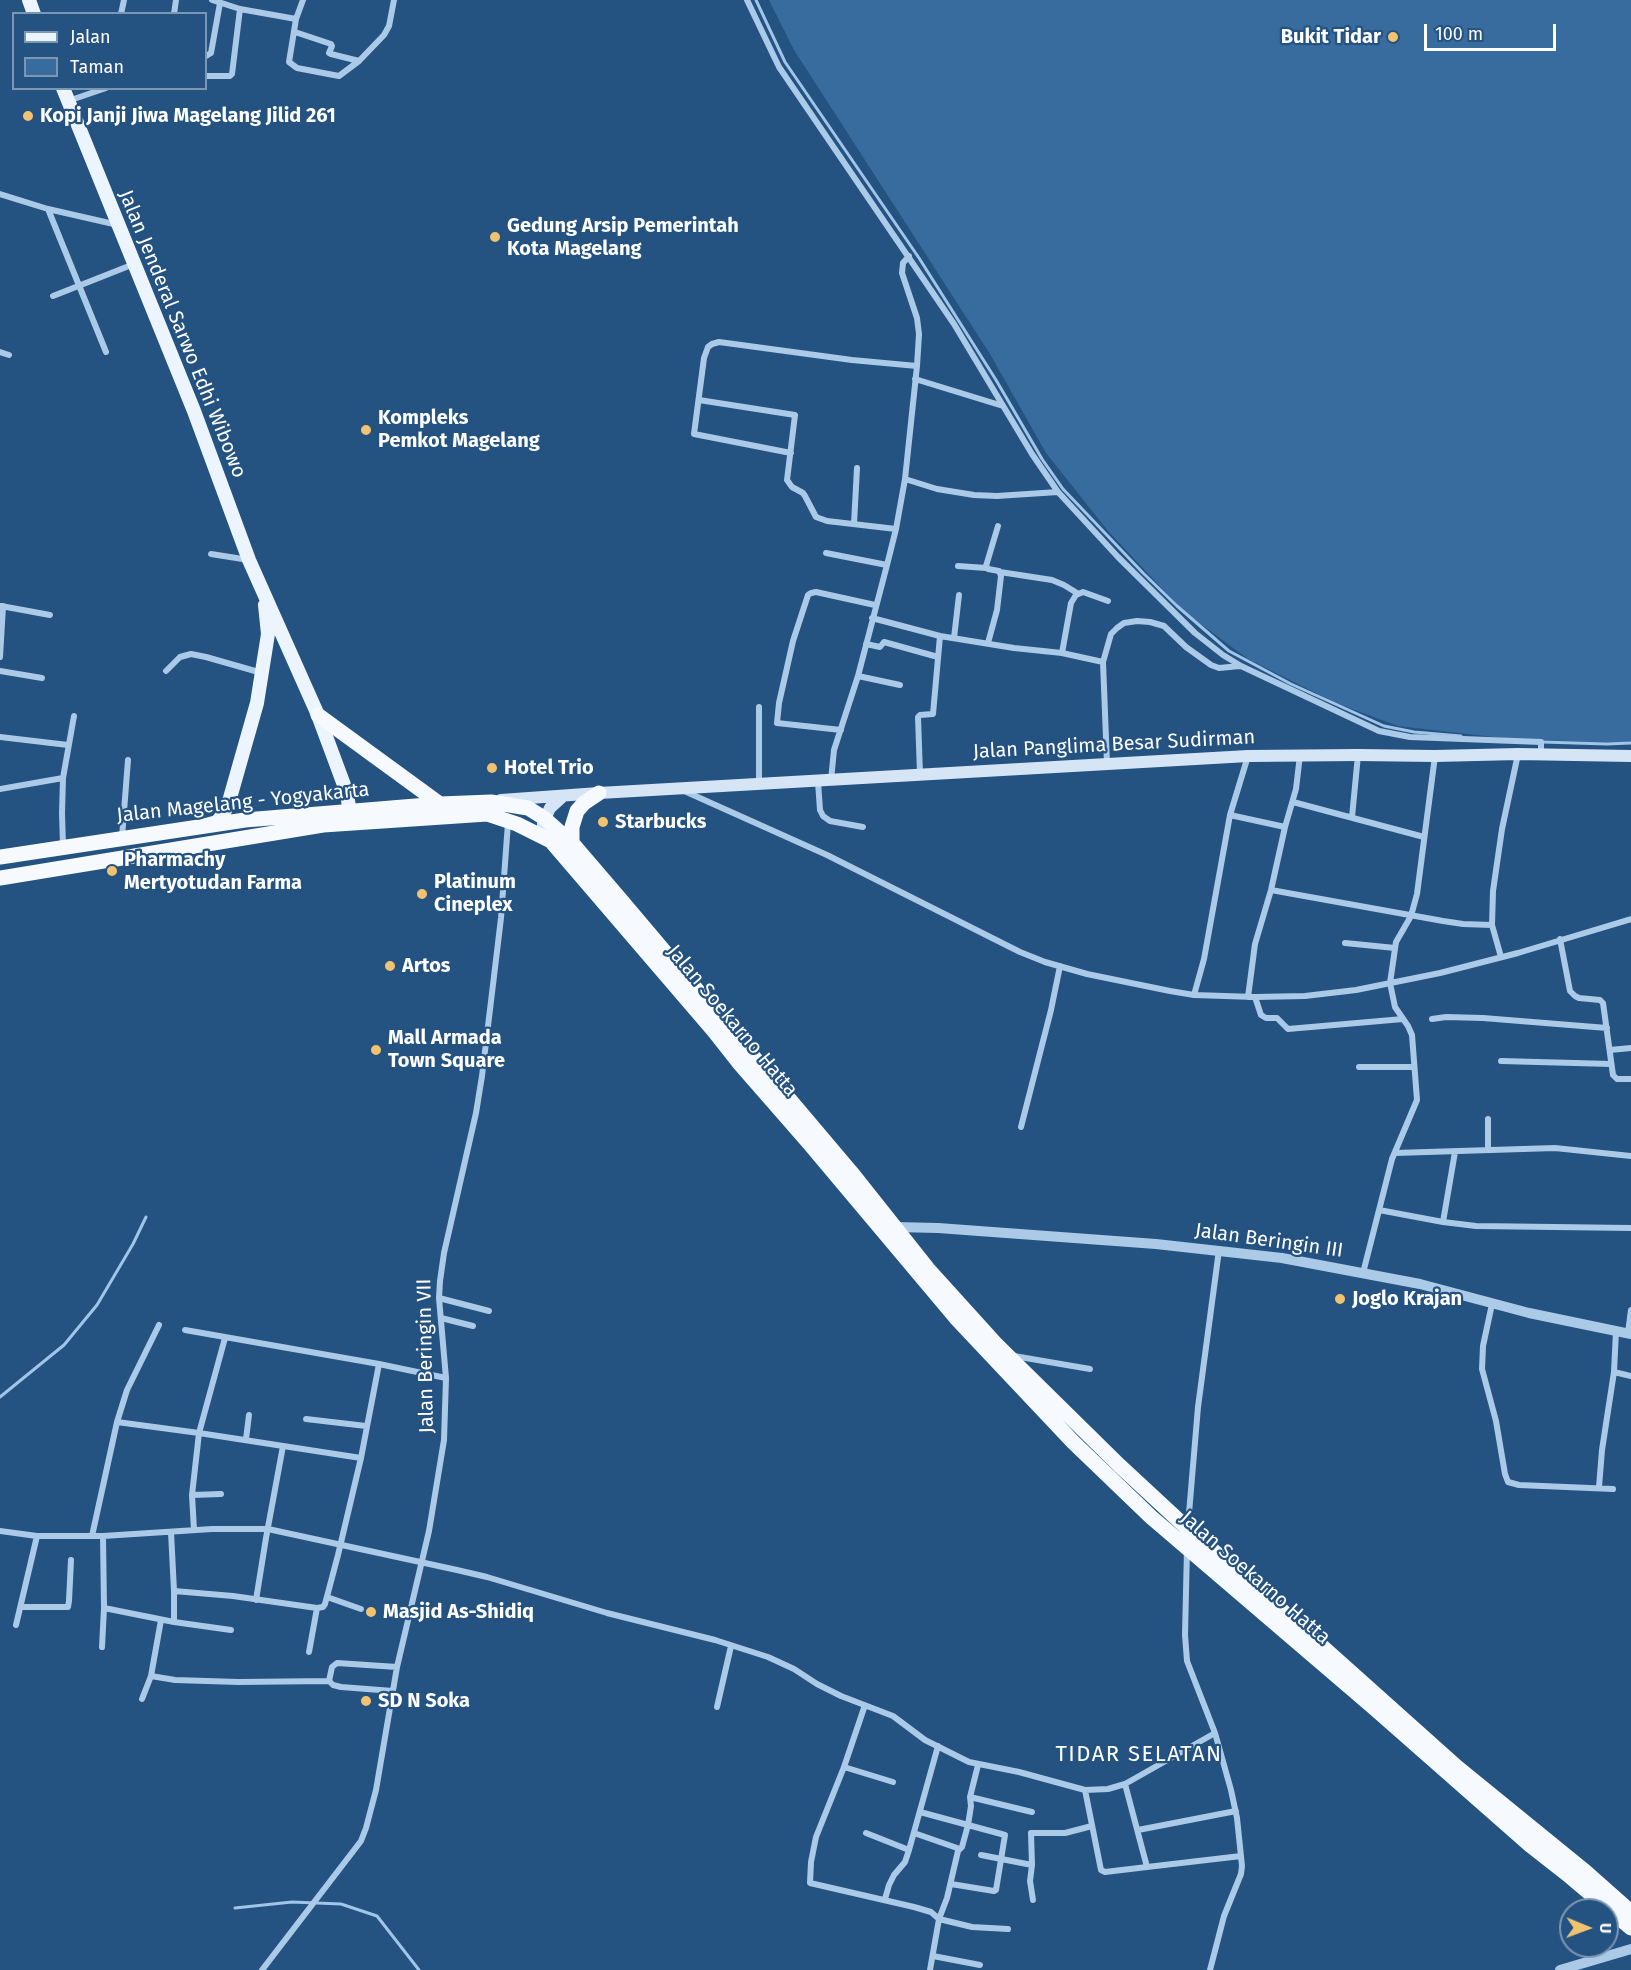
<!DOCTYPE html>
<style>
body{margin:0}
#map{position:relative;width:1631px;height:1970px;overflow:hidden;background:#245281;font-family:"Fira Sans",sans-serif}
canvas{display:block}
.legend{position:absolute;left:12px;top:12px;width:195px;height:78px;box-sizing:border-box;background:#245281;border:2px solid #7c97b3;margin:0;padding:8px 10px;list-style:none;font-size:18px;color:#fff}
.legend li{display:flex;align-items:center;gap:12px;height:30px}
.legend b{width:30px;border:2px solid #7c97b3}
.north{position:absolute;left:1559px;top:1898px;width:60px;height:60px;box-sizing:border-box;background:#245281;border:2px solid #7c97b3;border-radius:50%;rotate:91deg;font-size:16px;font-weight:700;line-height:24px;text-align:center;color:#fff}
.north::after{content:'';display:block;margin:auto;width:21px;height:27px;background:#f1c36e;clip-path:polygon(50% 0,100% 100%,50% 72%,0 100%)}
.scale{position:absolute;left:1424px;top:24px;width:132px;height:27px;box-sizing:border-box;border:3px solid #fff;border-top:0;padding-left:8px;font-size:18px;line-height:21px;white-space:nowrap;color:#fff;-webkit-text-stroke:4px #245281;paint-order:stroke}
</style>
<div id="map">
<canvas width="1631" height="1970"></canvas>
<ul class="legend">
<li><b style="height:8px;background:#ecf4fd"></b>Jalan</li>
<li><b style="height:16px;background:#386c9e"></b>Taman</li>
</ul>
<div class="north">U</div>
<div class="scale">100 m</div>
</div>
<script>
const ctx = document.querySelector('canvas').getContext('2d');
ctx.lineJoin = 'round';
function fillPath(path, color) {
  ctx.fillStyle = color;
  ctx.fill(path, 'evenodd');
}
function shape(rows) {
  const path = new Path2D();
  for (const r of rows) {
    path.moveTo(r[0], r[1]);
    for (let i = 2; i < r.length; i += 2) path.lineTo(r[i], r[i + 1]);
  }
  return path;
}
function stroke(path, color, width, dash) {
  ctx.strokeStyle = color;
  ctx.lineWidth = width;
  ctx.lineCap = dash ? 'butt' : 'round';
  ctx.setLineDash(dash || []);
  ctx.stroke(path);
}
function drawText(font, color, halo, rows, align = 'center') {
  ctx.font = font + ' "Fira Sans",sans-serif';
  ctx.lineWidth = 4.5;
  ctx.setLineDash([]);
  ctx.textBaseline = 'middle';
  ctx.strokeStyle = halo;
  ctx.fillStyle = color;
  for (const [text, x, y, turn = 0] of rows) {
    ctx.save();
    ctx.translate(x, y);
    ctx.rotate((+turn || 0) * Math.PI / 180);
    ctx.textAlign = isNaN(turn) ? turn : align;
    if (halo) ctx.strokeText(text, 0, 0);
    ctx.fillText(text, 0, 0);
    ctx.restore();
  }
}
fillPath(shape([
 [769,0,1631,0,1631,741,1623,743,1511,739,1398,726,1336,703,1248,659,1183,611,1108,531,1046,453,990,354,794,50]
]), '#386c9e');
stroke(shape([
 [756,0,785,62,919,258,996,380,1042,459,1063,489,1143,573,1177,606,1229,651,1291,684,1384,726,1414,732,1461,736],
 [1542,742,1607,744,1631,743],
 [0,1397,64,1345,97,1305,133,1244,146,1217],
 [235,1908,292,1902,341,1904,377,1916,419,1970]
]), '#9fc5e8', 3);
stroke(shape([
 [212,0,240,9,296,19,303,0],
 [747,0,779,67,954,324,1032,454,1058,492,1118,557,1195,633,1223,655,1241,666,1379,731,1410,737,1541,742,1541,754],
 [121,14,124,0],
 [174,14,176,0],
 [296,19,289,62,297,68,339,76,359,61,384,35,389,26,394,0],
 [295,32,331,44,332,46,329,53,331,54,359,61],
 [206,56,211,53,220,3],
 [206,76,230,76,232,74,240,9],
 [68,101,106,88],
 [0,194,48,209,118,225],
 [48,209,106,352],
 [53,296,134,264],
 [0,352,9,355],
 [915,379,1003,406],
 [699,400,795,415,787,480,792,487,803,493,805,496,816,517,827,521,896,529],
 [791,453,694,434,704,358,708,347,712,344,719,342,852,360,917,366],
 [905,479,937,489,974,495,997,496,1058,492],
 [854,524,857,468],
 [826,553,887,565],
 [211,554,249,560],
 [958,566,986,568],
 [1000,572,1052,580,1064,585,1077,593],
 [1,606,50,615],
 [872,618,940,636,1014,648,1062,653,1103,662],
 [954,638,959,595],
 [988,643,997,610,1001,576,999,571,988,569,986,566,998,526],
 [866,644,880,647,884,642,938,657],
 [1062,653,1071,603,1076,595,1083,592,1108,601],
 [0,657,3,606],
 [0,671,42,678],
 [166,671,180,657,191,654,206,657,262,673],
 [858,676,900,685],
 [841,730,777,723,779,703,793,641,808,595,811,593,816,592,875,605],
 [0,737,68,745],
 [1248,756,1230,815,1285,827],
 [1107,764,1103,662,1111,634,1117,628,1124,623,1137,621,1150,622,1164,626,1186,647,1211,665,1219,668,1240,666],
 [920,774,918,717,920,715,933,714,940,636],
 [831,780,834,750,858,676,887,565,896,529,905,479,917,366,919,334,917,318,902,273,903,263,909,256],
 [818,782,820,810,823,816,830,821,863,827],
 [759,784,759,707],
 [0,789,63,778],
 [682,790,827,855,1020,952,1045,962,1087,974,1170,991,1194,995,1255,997,1305,996,1356,990,1440,973,1518,953,1631,919],
 [1293,802,1424,837],
 [1352,817,1358,755],
 [122,837,128,760],
 [63,846,62,813,63,778,74,716],
 [1271,890,1443,921,1463,924,1492,925],
 [1560,939,1570,991,1575,996,1579,998,1600,1000,1603,1003,1613,1075,1617,1079,1631,1079],
 [1345,943,1395,948],
 [1501,957,1492,925,1493,891,1502,829,1518,754],
 [1194,995,1204,959,1230,815],
 [1248,997,1255,944,1271,890,1285,827,1296,789,1300,755],
 [1255,997,1261,1015,1266,1018,1277,1018,1288,1029,1403,1019],
 [1432,1019,1446,1017,1483,1018,1607,1028],
 [1610,1050,1631,1048],
 [1501,1061,1611,1064],
 [1359,1067,1414,1067],
 [1488,1119,1488,1150],
 [1021,1127,1051,1010,1060,966],
 [1395,1153,1555,1148,1631,1156],
 [1379,1210,1443,1222,1476,1226,1631,1228],
 [1443,1222,1455,1152],
 [1363,1273,1392,1159,1417,1100,1412,1035,1408,1026,1395,1007,1390,983,1396,942,1411,916,1417,894,1435,756],
 [439,1298,489,1311],
 [1492,1304,1483,1346,1482,1369,1496,1421,1505,1474,1508,1482,1519,1485,1613,1489],
 [441,1318,473,1326],
 [185,1330,379,1364],
 [1628,1333,1631,1310],
 [1014,1356,1090,1369],
 [1614,1372,1631,1376],
 [306,1419,366,1426],
 [117,1422,199,1433,192,1495],
 [246,1439,249,1415],
 [361,1458,379,1364,446,1378],
 [1599,1487,1602,1450,1614,1372,1616,1331],
 [1188,1525,1198,1407,1219,1250],
 [194,1530,192,1495,221,1494],
 [0,1531,37,1536,103,1536,212,1529,268,1529,457,1570,487,1577,607,1613,715,1640,768,1657,794,1669,817,1684,841,1696,893,1716,925,1740,969,1762,1019,1772,1085,1790,1108,1789,1125,1784,1215,1733],
 [171,1532,174,1591,233,1596,317,1608,323,1607,325,1604,338,1555,361,1458,199,1433,225,1338],
 [92,1536,117,1422,127,1390,159,1325],
 [1187,1549,1185,1635,1187,1661,1215,1733,1231,1790,1237,1818,1242,1866,1241,1874,1224,1916,1210,1970],
 [174,1591,174,1622],
 [327,1597,361,1609],
 [256,1600,266,1538,283,1446],
 [21,1607,68,1607,69,1601,71,1560],
 [104,1608,174,1622,231,1630],
 [161,1620,151,1676,175,1680,238,1682,329,1681,333,1685,341,1687,393,1691],
 [16,1625,37,1536],
 [102,1647,104,1608,103,1536],
 [309,1652,317,1608],
 [329,1681,332,1667,337,1663,397,1667],
 [142,1699,151,1676],
 [865,1705,844,1767,816,1837,811,1862,810,1883,914,1907,931,1912,939,1919,972,1927,1008,1929],
 [717,1707,731,1646],
 [844,1767,893,1782],
 [1125,1784,1147,1867,1241,1856],
 [1085,1790,1101,1870,1105,1872,1147,1867],
 [970,1797,1032,1812],
 [920,1812,1005,1835,996,1890,994,1891,951,1884],
 [1138,1830,1236,1811],
 [866,1833,909,1850],
 [914,1833,960,1849],
 [981,1855,1032,1865,1031,1833,1065,1833,1092,1826],
 [1032,1865,1030,1881,1033,1900],
 [885,1899,889,1885,894,1875,905,1862,909,1850,938,1746],
 [933,1956,980,1965],
 [262,1970,361,1841,366,1828,376,1790,397,1667,429,1531,444,1440,446,1378,439,1298,440,1281,444,1253,476,1113,482,1076,501,918,508,823],
 [930,1970,939,1919,947,1898,958,1851,962,1847,968,1825,971,1806,970,1797,978,1765]
]), '#abcae7', 6);
stroke(shape([
 [895,1227,938,1228,1156,1244,1282,1258,1420,1284,1529,1313,1631,1334],
 [1560,1970,1631,1949]
]), '#abcae7', 10);
stroke(shape([
 [501,800,599,793,1248,756,1358,755,1435,756,1518,754,1631,756],
 [551,841,543,828,543,823,550,808,562,797]
]), '#d5e5f6', 12);
stroke(shape([
 [29,0,34,14],
 [63,88,194,411,249,560,318,715,347,793,351,822],
 [206,825,217,822,224,813,230,798,257,703,268,634,265,605]
]), '#ecf4fd', 14);
stroke(shape([
 [318,715,440,804],
 [572,843,572,827,577,811,584,803,599,793],
 [0,857,245,820,440,804,491,802,528,808,544,818,572,843,620,899,851,1172,928,1269,995,1343,1119,1465,1188,1529,1269,1599,1457,1767,1586,1872,1631,1912],
 [0,878,323,825,487,814,517,824,551,841,714,1031,740,1064,809,1143,956,1318,1073,1442,1151,1517,1373,1707,1530,1845,1567,1874,1631,1928]
]), '#f6fafe', 15);
for (const [x, y, r, color] of [
 [1393,37,6,"#f1c36e"],
 [28,116,6,"#f1c36e"],
 [495,237,6,"#f1c36e"],
 [366,430,6,"#f1c36e"],
 [492,768,6,"#f1c36e"],
 [603,822,6,"#f1c36e"],
 [112,871,6,"#f1c36e"],
 [422,894,6,"#f1c36e"],
 [390,966,6,"#f1c36e"],
 [376,1050,6,"#f1c36e"],
 [1340,1299,6,"#f1c36e"],
 [371,1612,6,"#f1c36e"],
 [366,1701,6,"#f1c36e"]
]) {
  const dot = new Path2D();
  dot.arc(x, y, r, 0, 2 * Math.PI);
  ctx.fillStyle = color;
  ctx.fill(dot);
  stroke(dot, '#245281', 2);
}
drawText('bold 20px', '#fff', '#245281', [
 ["Bukit Tidar",1381,37,"right"],
 ["Kopi Janji Jiwa Magelang Jilid 261",40,116],
 ["Gedung Arsip Pemerintah",507,226],
 ["Kota Magelang",507,249],
 ["Kompleks",378,418],
 ["Pemkot Magelang",378,441],
 ["Hotel Trio",504,768],
 ["Starbucks",615,822],
 ["Pharmachy",124,860],
 ["Mertyotudan Farma",124,883],
 ["Platinum",434,882],
 ["Cineplex",434,905],
 ["Artos",402,966],
 ["Mall Armada",388,1038],
 ["Town Square",388,1061],
 ["Joglo Krajan",1352,1299],
 ["Masjid As-Shidiq",383,1612],
 ["SD N Soka",378,1701]
], 'left');
drawText('20px', '#fff', '#245281', [
 ["Jalan Jenderal Sarwo Edhi Wibowo",182,334,68],
 ["Jalan Panglima Besar Sudirman",1114,745,-3],
 ["Jalan Magelang - Yogyakarta",243,803,-6],
 ["Jalan Soekarno Hatta",732,1021,50],
 ["Jalan Beringin III",1269,1241,8],
 ["Jalan Beringin VII",426,1356,-91],
 ["Jalan Soekarno Hatta",1255,1578,41]
]);
ctx.letterSpacing = '1.5px';
drawText('22px', '#fff', '#245281', [
 ["TIDAR SELATAN",1139,1755]
]);
ctx.letterSpacing = '0px';
</script>
